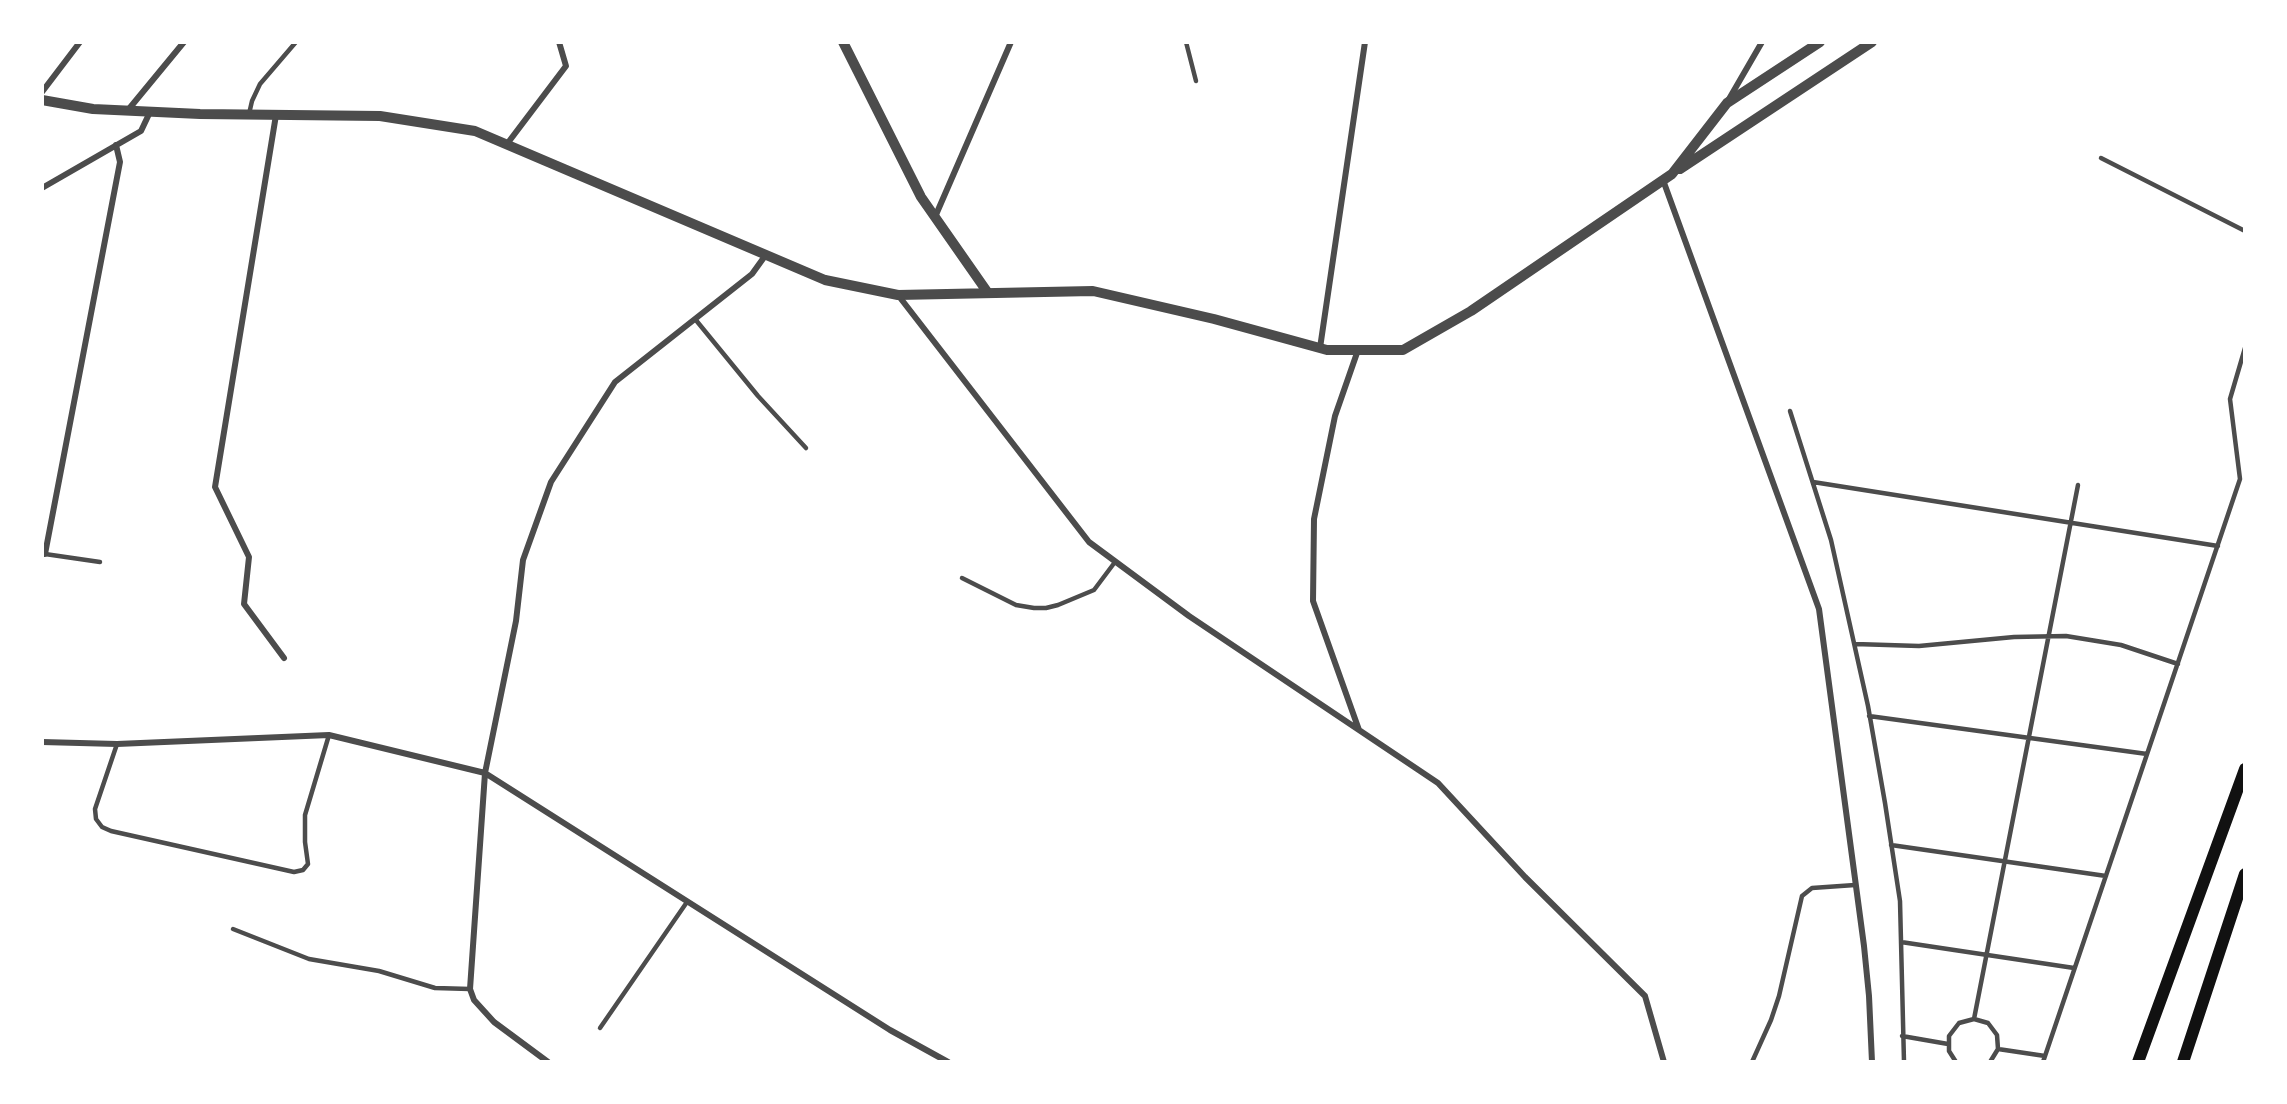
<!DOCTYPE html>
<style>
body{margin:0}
#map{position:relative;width:2287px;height:1104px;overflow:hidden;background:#fff;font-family:"Asap Condensed",sans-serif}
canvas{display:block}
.frame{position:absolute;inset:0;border:44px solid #fff;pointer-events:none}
</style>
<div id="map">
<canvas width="2287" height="1104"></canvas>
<div class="frame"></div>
</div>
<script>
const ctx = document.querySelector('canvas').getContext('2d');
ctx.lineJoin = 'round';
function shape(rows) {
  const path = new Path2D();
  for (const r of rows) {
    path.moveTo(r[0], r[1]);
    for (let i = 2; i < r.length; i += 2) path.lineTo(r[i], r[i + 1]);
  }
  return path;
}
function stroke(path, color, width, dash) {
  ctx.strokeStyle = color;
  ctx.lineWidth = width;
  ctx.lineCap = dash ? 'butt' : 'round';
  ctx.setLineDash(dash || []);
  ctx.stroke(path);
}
stroke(shape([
 [1186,42,1196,81],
 [249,114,252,101,260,84,296,42],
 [2101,158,2245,231],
 [695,319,758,396,806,448],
 [1790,411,1831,540,1868,706,1885,803,1900,901,1904,1062],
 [1813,482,2218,546],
 [45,554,100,562],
 [962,578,1016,605,1034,608,1046,608,1058,605,1094,590,1115,562],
 [1855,644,1919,646,2014,637,2066,636,2121,645,2178,664],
 [1869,716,2147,754],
 [117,744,95,809,96,819,102,827,111,831,294,872,303,870,308,864,305,842,305,815,329,735],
 [1891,845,2106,876],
 [233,929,309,959,379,971,435,988,470,989],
 [1901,942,2074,968],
 [1974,1019,2078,485],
 [600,1028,687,902],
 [1902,1036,1948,1044],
 [1998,1049,2045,1056],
 [1752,1062,1771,1020,1779,996,1802,896,1812,888,1855,885],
 [1956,1062,1949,1051,1949,1036,1959,1023,1974,1019,1988,1023,1997,1035,1998,1049,1990,1062],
 [2043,1062,2240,479,2230,399,2245,348]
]), '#4c4c4c', 4.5);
stroke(shape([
 [42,92,80,42],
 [1729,99,1762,42],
 [128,110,184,42],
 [276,115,215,487,249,557,244,604,284,658],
 [507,144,566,66,559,42],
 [1663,180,1819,609,1864,946,1869,996,1872,1062],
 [42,188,141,131,150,112],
 [935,217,1011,42],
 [898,295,1089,542,1189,616,1438,783,1525,877,1645,996,1664,1062],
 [1320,348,1365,42],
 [1358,350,1335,416,1314,519,1313,601,1359,730],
 [42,554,45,554,120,162,116,145],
 [42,742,117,744,329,735,485,773,890,1030,948,1062],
 [548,1062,494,1022,474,1000,470,989,485,773,516,621,523,560,551,482,615,382,752,274,765,256]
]), '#4c4c4c', 6);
stroke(shape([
 [843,42,921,197,988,293],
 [42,100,93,109,200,114,380,116,475,131,825,280,898,295,1093,291,1214,319,1327,350,1403,350,1471,311,1672,174,1727,103,1820,42],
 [1680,169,1872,42]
]), '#4c4c4c', 10);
stroke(shape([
 [2138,1062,2245,769],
 [2183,1062,2245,874]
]), '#111', 12);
</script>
